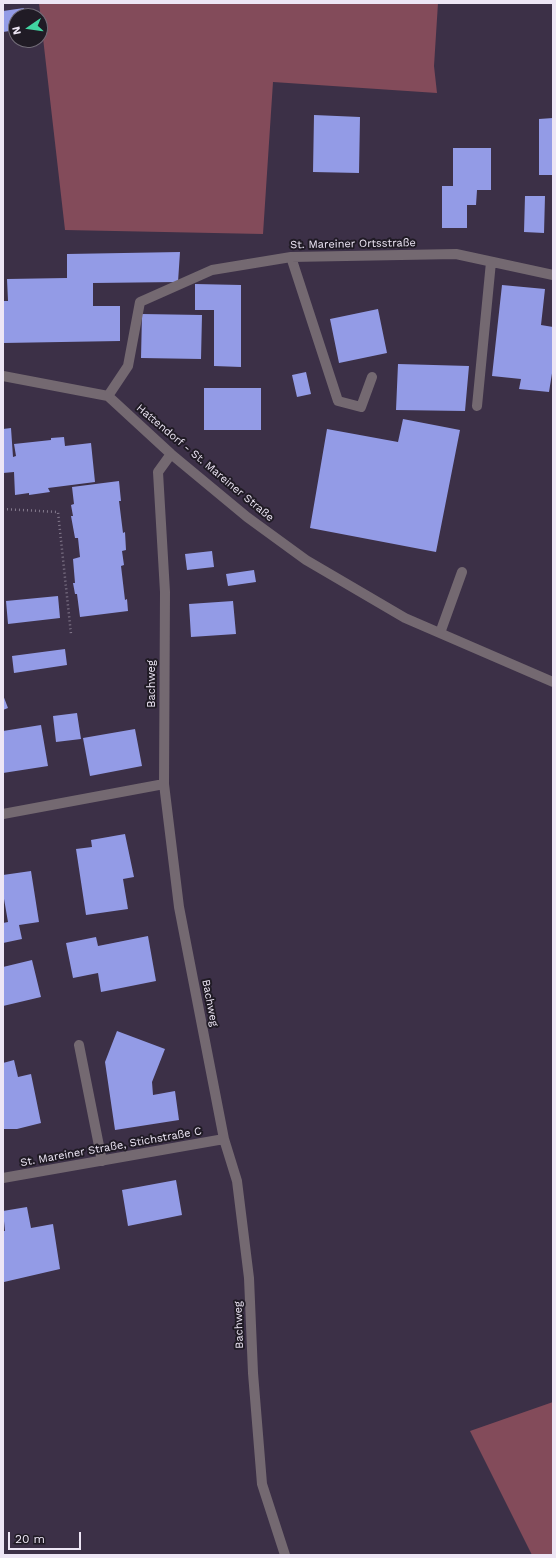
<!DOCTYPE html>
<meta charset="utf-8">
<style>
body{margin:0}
#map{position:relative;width:556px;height:1558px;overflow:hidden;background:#3c3047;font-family:"Work Sans",sans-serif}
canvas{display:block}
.frame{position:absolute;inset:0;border:4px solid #ede6f5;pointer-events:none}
.north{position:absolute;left:8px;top:8px;width:40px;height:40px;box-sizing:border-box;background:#201b25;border:1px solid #726c78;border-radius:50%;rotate:257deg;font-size:11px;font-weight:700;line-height:16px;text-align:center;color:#ede6f5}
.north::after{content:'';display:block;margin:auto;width:14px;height:18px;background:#41d4a1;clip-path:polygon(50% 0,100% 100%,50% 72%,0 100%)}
.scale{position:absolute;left:8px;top:1532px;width:73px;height:18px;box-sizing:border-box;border:2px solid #ede6f5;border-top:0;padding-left:5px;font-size:12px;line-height:14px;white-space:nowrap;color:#ede6f5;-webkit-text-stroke:3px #201b25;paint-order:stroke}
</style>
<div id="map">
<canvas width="556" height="1558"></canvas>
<div class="frame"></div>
<div class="north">N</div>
<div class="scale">20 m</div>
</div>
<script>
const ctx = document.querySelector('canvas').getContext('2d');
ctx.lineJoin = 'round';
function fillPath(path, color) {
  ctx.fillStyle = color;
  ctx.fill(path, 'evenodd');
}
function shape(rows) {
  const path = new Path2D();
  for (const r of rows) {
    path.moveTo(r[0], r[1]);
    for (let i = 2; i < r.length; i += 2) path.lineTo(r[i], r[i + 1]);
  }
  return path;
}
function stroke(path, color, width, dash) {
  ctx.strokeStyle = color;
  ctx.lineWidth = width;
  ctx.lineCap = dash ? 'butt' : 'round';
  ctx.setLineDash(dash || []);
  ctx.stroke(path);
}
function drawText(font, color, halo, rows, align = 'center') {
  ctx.font = font + ' "Work Sans",sans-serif';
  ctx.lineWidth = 4;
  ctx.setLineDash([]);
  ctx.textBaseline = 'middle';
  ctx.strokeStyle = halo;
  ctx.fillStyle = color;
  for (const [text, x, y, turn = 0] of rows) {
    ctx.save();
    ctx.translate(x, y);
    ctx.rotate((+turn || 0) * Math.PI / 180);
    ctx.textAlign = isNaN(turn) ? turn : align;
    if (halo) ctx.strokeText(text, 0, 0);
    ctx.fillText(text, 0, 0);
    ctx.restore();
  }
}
fillPath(shape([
 [39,3,438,3,434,66,437,93,273,82,263,234,65,230],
 [553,1402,553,1555,532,1555,470,1431]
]), '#834b5a');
fillPath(shape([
 [24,8,25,16,16,16,16,30,3,32,3,11],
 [314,115,360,117,359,173,313,172],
 [553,118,553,175,539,175,539,119],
 [453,148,491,148,491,190,477,190,476,205,467,205,467,228,442,228,442,186,453,186],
 [525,196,545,196,544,233,524,232],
 [180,252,178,282,93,283,93,306,120,306,120,341,3,343,3,301,8,301,7,279,67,278,67,254],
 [195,284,241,285,241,367,214,366,214,310,195,310],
 [502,285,545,289,541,325,553,327,553,367,549,392,519,389,521,379,492,376],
 [378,309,387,353,339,363,330,319],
 [142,314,202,315,201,359,141,358],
 [398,364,469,366,465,411,396,410],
 [306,372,311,394,297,397,292,375],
 [204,388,261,388,261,430,204,430],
 [403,419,460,430,436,552,310,528,327,429,398,442],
 [11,428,13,457,16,456,14,444,51,440,51,438,64,437,65,446,91,443,95,482,48,488,50,492,29,495,29,493,15,495,14,472,3,473,3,429],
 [119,481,121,501,119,501,123,533,125,532,126,550,122,551,124,565,121,566,125,600,127,599,128,611,80,617,77,594,75,594,73,583,75,583,73,559,80,557,78,538,75,538,71,516,73,516,71,505,74,504,72,487],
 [212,551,214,567,187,570,185,554],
 [254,570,256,582,228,586,226,574],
 [58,596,60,618,8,624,6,601],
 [233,601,236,634,191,637,189,604],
 [65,649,67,665,14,673,12,656],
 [3,695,8,708,3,710],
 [77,713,81,739,56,742,53,716],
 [41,725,48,766,3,773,3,731],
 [135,729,142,766,90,776,83,738],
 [125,834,134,877,123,879,128,909,86,915,76,849,92,847,91,840],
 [31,871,39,922,19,925,22,939,3,943,3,923,8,922,3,893,3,875],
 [148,936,156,981,101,992,98,973,73,978,66,943,96,937,98,946],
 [32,960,41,997,3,1006,3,967],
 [117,1031,165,1049,152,1082,153,1095,175,1091,179,1120,115,1130,105,1062],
 [14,1060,18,1077,31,1074,41,1123,17,1129,3,1129,3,1063],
 [176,1180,182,1215,128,1226,122,1190],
 [27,1207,31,1228,53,1224,60,1269,4,1282,3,1275,3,1231,5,1231,3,1211]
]), '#939be6');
stroke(shape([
 [3,509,58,512,71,634]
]), '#847a8d', 2.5, [1, 3]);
stroke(shape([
 [291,257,338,401,361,407,372,377],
 [3,376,108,396,171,454,247,517,306,560,405,618,553,682],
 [108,396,128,366,140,302,212,270,291,257,456,254,553,275],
 [477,406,491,262],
 [171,454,158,472,165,592,164,784,179,907,224,1139,237,1181,249,1278,253,1373,262,1484,285,1555],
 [440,633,462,572],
 [3,814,164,784],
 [79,1045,102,1161],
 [3,1178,224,1139]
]), '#746971', 10);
drawText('11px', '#ede6f5', '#201b25', [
 ["St. Mareiner Ortsstraße",353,244,-1],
 ["Hattendorf - St. Mareiner Straße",205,463,40],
 ["Bachweg",152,684,-90],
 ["Bachweg",210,1003,79],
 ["St. Mareiner Straße, Stichstraße C",111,1147,-10],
 ["Bachweg",239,1325,-92]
]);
</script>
